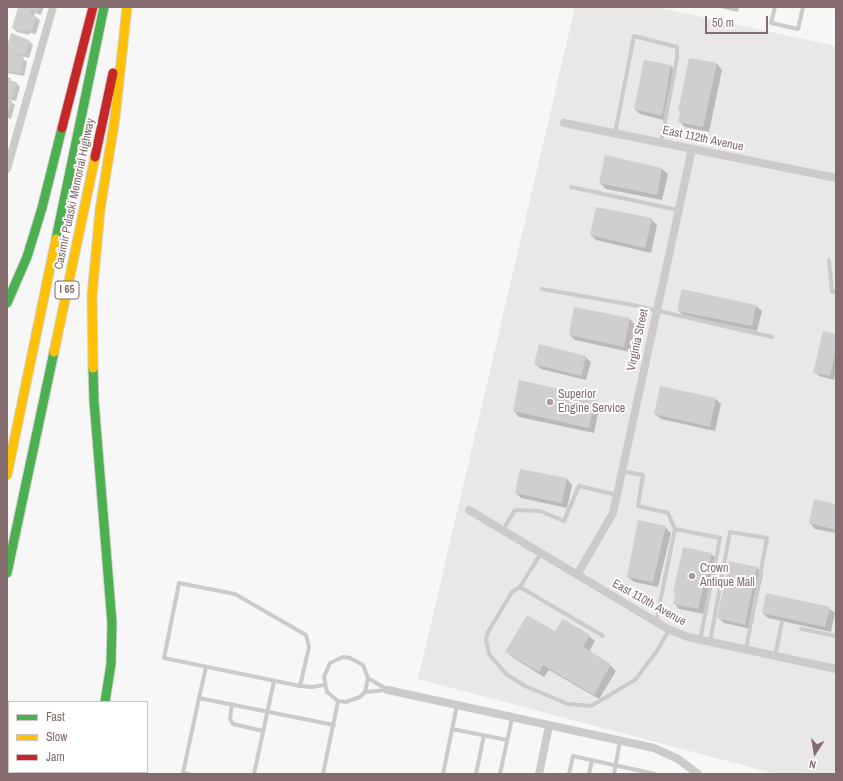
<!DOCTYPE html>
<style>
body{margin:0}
#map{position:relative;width:843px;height:781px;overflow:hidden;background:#f7f7f7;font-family:"Archivo Narrow",sans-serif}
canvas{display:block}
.frame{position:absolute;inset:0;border:8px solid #846b6d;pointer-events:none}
.legend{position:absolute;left:8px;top:701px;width:140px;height:72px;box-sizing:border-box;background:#fff;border:1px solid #cec4c5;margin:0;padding:5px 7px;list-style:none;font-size:12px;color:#846b6d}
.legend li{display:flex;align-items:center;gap:8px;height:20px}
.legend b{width:20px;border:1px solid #cec4c5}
.north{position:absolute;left:795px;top:733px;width:40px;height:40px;-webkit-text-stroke:3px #fff;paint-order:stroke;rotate:192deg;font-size:11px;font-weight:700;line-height:16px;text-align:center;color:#846b6d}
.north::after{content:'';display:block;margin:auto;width:14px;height:18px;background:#846b6d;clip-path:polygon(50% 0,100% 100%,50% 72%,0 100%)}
.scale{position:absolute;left:705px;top:16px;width:63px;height:18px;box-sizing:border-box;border:2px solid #846b6d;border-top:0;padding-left:5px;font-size:12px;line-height:14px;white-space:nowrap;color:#846b6d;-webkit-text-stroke:3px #fff;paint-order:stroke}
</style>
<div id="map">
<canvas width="843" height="781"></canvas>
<div class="frame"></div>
<ul class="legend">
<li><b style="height:5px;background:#4caf50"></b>Fast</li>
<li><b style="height:5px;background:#ffc107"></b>Slow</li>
<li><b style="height:5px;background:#c62828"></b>Jam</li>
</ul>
<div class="north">N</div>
<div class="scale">50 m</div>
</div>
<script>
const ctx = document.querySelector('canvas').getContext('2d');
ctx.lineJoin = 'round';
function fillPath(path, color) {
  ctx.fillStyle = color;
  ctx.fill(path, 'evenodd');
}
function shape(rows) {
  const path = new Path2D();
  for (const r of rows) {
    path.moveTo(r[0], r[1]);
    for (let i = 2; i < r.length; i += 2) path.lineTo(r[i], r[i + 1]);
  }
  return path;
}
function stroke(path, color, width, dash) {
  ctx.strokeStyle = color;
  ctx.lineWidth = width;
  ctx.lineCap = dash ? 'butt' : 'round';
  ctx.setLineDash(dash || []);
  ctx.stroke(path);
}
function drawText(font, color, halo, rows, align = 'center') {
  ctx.font = font + ' "Archivo Narrow",sans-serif';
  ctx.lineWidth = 4;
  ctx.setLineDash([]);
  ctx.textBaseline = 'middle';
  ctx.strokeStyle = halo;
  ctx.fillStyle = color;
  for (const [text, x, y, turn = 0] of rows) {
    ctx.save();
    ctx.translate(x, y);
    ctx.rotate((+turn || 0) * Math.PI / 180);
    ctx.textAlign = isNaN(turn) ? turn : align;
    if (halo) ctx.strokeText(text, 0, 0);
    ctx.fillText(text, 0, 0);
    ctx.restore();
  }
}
fillPath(shape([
 [575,7,656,7,836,46,836,774,776,774,418,679]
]), '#eae7e7');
fillPath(shape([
 [19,7,44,7,41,15,35,13,34,16,40,20,36,34,29,33,29,35,17,32,13,28],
 [716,7,739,7,738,12],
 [29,41,33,45,29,58,21,56,27,62,24,76,7,73,7,50],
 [690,59,717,64,722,70,709,132,685,127,679,121,681,112,679,110],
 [644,61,671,66,676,71,667,121,640,114,635,109],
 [7,79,16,83,20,87,16,101,9,99,15,105,11,119,7,118],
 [606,157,662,169,668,174,662,200,606,189,600,183],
 [651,219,657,225,651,253,596,240,591,235],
 [682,290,756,306,762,311,757,331,684,316,678,310],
 [630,319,635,325,630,352,575,340,570,335],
 [836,335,836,369,834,380,819,376,815,372],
 [585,357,591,362,586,380,541,369,535,364],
 [594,398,600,404,594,433,519,417,514,411],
 [716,399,721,404,715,431,661,419,655,414],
 [567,479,572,485,567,508,521,498,516,493],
 [836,505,836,533,815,529,810,523],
 [665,527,671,533,658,587,634,582,628,577],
 [711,554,717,559,704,614,679,609,674,603],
 [730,562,757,568,763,574,751,629,724,623,718,617],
 [829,608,835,613,831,632,768,618,763,613],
 [556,632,589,636,595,641,589,652,610,665,616,671,599,699,549,670,544,677,512,657,507,652]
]), '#0003');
fillPath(shape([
 [18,7,39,7,37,12,31,10,29,14,36,16,32,31,26,29,25,32,12,28],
 [11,33,29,40,25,55,18,53,17,56,24,57,20,73,7,71,7,46],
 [689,58,717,63,703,127,678,122,680,111,678,111],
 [644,60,671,65,662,116,634,109],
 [7,77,11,78,10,81,17,82,12,98,7,96],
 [7,99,12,100,7,115],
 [605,155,662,168,657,195,599,183],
 [596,207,652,218,645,248,590,235],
 [682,289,756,305,752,326,677,311],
 [574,307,630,318,624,347,569,335],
 [823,331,836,334,836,349,830,376,813,373],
 [539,344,586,356,581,376,534,364],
 [519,380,595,397,589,428,513,411],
 [660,386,716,398,710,427,654,414],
 [520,469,567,478,562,503,515,493],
 [814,499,836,504,836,530,809,523],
 [638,520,666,526,653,582,627,577],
 [683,547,712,553,698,609,673,604,675,593,673,592],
 [729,561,757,567,745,625,717,618],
 [766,593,830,607,825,627,762,613],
 [527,615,555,631,563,619,590,635,583,647,611,664,594,695,543,665,539,672,505,652]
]), '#d0cece');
const fast = shape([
 [56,239,104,7],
 [7,303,27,257,42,208,62,128],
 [93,368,94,401,112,623,111,664,105,702],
 [7,573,54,352]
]);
const slow = shape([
 [54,352,95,157],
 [93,368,92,296,100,210,115,118,127,7],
 [7,475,56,239],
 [101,772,101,774]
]);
const jam = shape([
 [62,128,93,7],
 [95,157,113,73]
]);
stroke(fast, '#d4d3d3', 11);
stroke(slow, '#d4d3d3', 11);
stroke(jam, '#d4d3d3', 11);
stroke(shape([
 [775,7,771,23,798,29,803,7],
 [615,133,634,36,677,47,677,58,661,142],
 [571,187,678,210],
 [829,260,832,292,836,292],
 [542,289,633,305,772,337],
 [622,471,643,475,638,506,668,513,675,529],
 [503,530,515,510,540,511,564,521,579,486,617,495],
 [541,553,520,587,603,636],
 [520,587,512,592,488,632,486,640,489,654,506,674,525,686,568,704,591,706,635,680,657,651,669,630],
 [656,622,675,529,720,538,700,640],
 [801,629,836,636],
 [710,642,730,532,767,538,746,649],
 [775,656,782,622],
 [300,686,309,647,306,635,235,594,179,583,164,658,300,686,312,687,324,685],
 [365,692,388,690,368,678,363,665,350,658,343,657,330,663,324,677,327,692,338,701,346,702,360,697,365,692,368,678],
 [199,698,206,667],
 [232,704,230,719,233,724,263,731],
 [452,729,507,740],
 [189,774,183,773,199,698,334,725],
 [254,774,274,681],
 [323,774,338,701],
 [443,774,457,705],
 [476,774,484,735],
 [500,774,512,718],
 [569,774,573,756,655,774],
 [589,774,592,760],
 [614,774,620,741]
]), '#cccacb', 4);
stroke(shape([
 [564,123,836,178],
 [7,169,53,7],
 [469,510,668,629,688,637,836,669],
 [577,575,613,513,692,149],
 [388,690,654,748,678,759,698,774],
 [539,774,549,726]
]), '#cccacb', 8);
stroke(fast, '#4caf50', 9);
stroke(slow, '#ffc107', 9);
stroke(jam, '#c62828', 9);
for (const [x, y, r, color] of [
 [550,402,4,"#ac9c9d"],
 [692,576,4,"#ac9c9d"]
]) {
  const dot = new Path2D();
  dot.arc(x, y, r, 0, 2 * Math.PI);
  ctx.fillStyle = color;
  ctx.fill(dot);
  stroke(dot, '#fff', 1.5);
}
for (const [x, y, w] of [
 [67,290,24]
]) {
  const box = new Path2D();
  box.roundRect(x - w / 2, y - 9, w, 18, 3);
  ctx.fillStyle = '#fff';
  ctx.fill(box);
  stroke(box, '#846b6d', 1);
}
drawText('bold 11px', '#846b6d', null, [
 ["I 65",67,290]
]);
drawText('12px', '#846b6d', '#fff', [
 ["East 112th Avenue",703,139,12],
 ["Casimir Pulaski Memorial Highway",75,194,-78],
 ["Virginia Street",638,340,-78],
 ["East 110th Avenue",649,603,29]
]);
drawText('12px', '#846b6d', '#fff', [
 ["Superior",558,395],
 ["Engine Service",558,409],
 ["Crown",700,569],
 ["Antique Mall",700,583]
], 'left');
</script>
